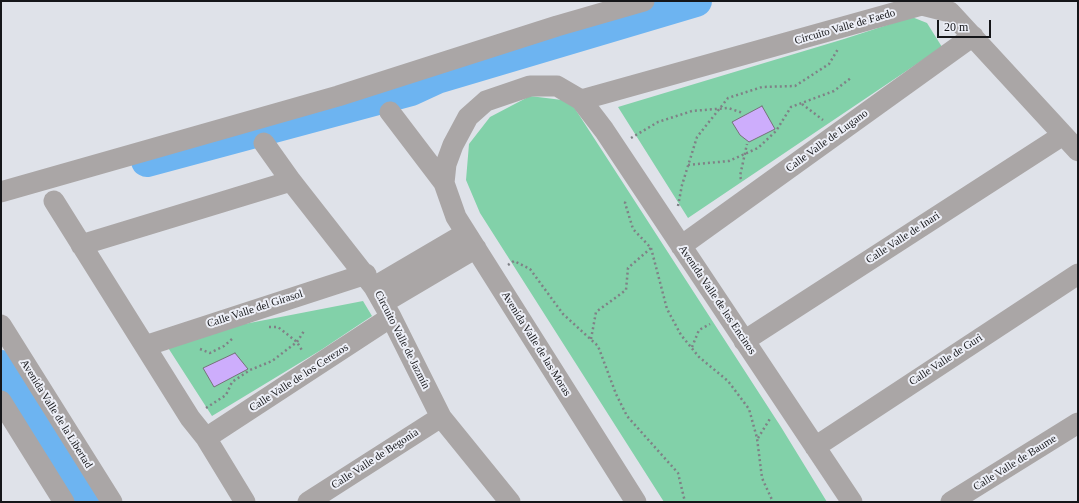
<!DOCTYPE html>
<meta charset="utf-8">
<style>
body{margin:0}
#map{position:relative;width:1079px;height:503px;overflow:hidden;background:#dfe2e9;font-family:"Times New Roman",serif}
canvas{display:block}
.frame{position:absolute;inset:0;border:2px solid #151619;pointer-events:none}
.scale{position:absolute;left:937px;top:20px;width:54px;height:18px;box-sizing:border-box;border:2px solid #151619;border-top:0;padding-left:5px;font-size:12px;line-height:14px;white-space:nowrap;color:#151619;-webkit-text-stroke:3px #edeff7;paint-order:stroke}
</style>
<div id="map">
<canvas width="1079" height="503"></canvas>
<div class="frame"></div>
<div class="scale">20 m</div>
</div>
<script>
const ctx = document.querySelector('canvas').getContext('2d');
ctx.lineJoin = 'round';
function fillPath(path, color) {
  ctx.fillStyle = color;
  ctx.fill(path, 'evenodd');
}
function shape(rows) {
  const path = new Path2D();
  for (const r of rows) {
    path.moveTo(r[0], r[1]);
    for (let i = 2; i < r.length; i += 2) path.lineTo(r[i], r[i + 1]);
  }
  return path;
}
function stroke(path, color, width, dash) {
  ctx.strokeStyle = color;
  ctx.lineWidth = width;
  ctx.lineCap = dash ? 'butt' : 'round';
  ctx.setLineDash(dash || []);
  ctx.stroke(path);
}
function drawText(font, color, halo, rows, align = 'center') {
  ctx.font = font + ' "Times New Roman",serif';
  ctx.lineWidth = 4;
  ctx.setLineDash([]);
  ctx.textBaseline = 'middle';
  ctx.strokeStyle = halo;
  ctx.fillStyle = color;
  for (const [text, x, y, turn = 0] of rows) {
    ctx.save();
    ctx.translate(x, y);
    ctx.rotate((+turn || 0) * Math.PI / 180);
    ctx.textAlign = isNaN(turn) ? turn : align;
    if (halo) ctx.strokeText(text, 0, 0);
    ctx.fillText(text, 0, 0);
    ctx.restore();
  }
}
fillPath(shape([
 [912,17,927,23,942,47,688,218,618,107,844,39],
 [530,96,570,101,781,427,827,502,664,502,480,213,466,180,469,144,490,117],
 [363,301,372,316,321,350,212,416,165,343,198,333]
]), '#82d1a9');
stroke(shape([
 [147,161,411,90,437,78,696,1],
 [1,366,88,502]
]), '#6db4f1', 32);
const building = shape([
 [762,106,775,129,749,142,740,135,732,122,762,106],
 [235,353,248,369,214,387,203,368,235,353]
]);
fillPath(building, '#cdadfc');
stroke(building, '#757379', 1);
stroke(shape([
 [802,104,823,120],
 [631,138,658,122,692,111,728,108,743,113],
 [688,165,729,161,758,148,776,131,791,107,834,91,852,77],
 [741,179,740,176,747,144],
 [678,206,682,185,697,137,728,98,762,87,795,86,829,64,838,49],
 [651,248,667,309,681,335,699,357,728,381,749,409,757,438,762,478,773,502],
 [508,265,514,261,530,269,563,314,598,346,616,394,627,416,678,473,685,502],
 [269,327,278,327,297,342,303,352],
 [591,339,596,312,626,290,628,268,651,248,633,229,625,203,626,199],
 [692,347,699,330,710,324],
 [200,349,210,353,224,346,232,339],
 [206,408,226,395,232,382,250,370,272,361,297,342,304,331],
 [758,438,771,417]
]), '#7f8186', 2.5, [2, 3]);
stroke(shape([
 [581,100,922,5,950,12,1078,151],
 [390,112,444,183,456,217,636,502],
 [264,143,291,181,374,287,391,317,441,417,510,502],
 [444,183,446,164,453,145,468,117,486,101,530,86,557,86,581,100,604,130,852,502],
 [1,192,338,96,557,26,644,1],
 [54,201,190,418,206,438,245,502],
 [81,245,291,181],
 [681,246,973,36],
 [374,287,466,233],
 [383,303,476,248],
 [1,325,112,502],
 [744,341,1063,135],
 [145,346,366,274],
 [1,401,64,502],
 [206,438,391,317],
 [815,447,1078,274],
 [308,502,441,417],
 [951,502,1078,423]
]), '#aaa6a6', 21);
drawText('11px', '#151619', '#edeff7', [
 ["Circuito Valle de Faedo",845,27,-16],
 ["Calle Valle de Lugano",827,141,-36],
 ["Calle Valle de Inari",903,238,-33],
 ["Avenida Valle de los Encinos",717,300,56],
 ["Calle Valle del Girasol",255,309,-18],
 ["Circuito Valle de Jazmín",402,340,63],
 ["Avenida Valle de las Moras",536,344,58],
 ["Calle Valle de Guri",946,360,-33],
 ["Calle Valle de los Cerezos",299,378,-33],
 ["Avenida Valle de la Libertad",56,414,58],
 ["Calle Valle de Begonia",375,459,-33],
 ["Calle Valle de Baume",1015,463,-32]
]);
</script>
